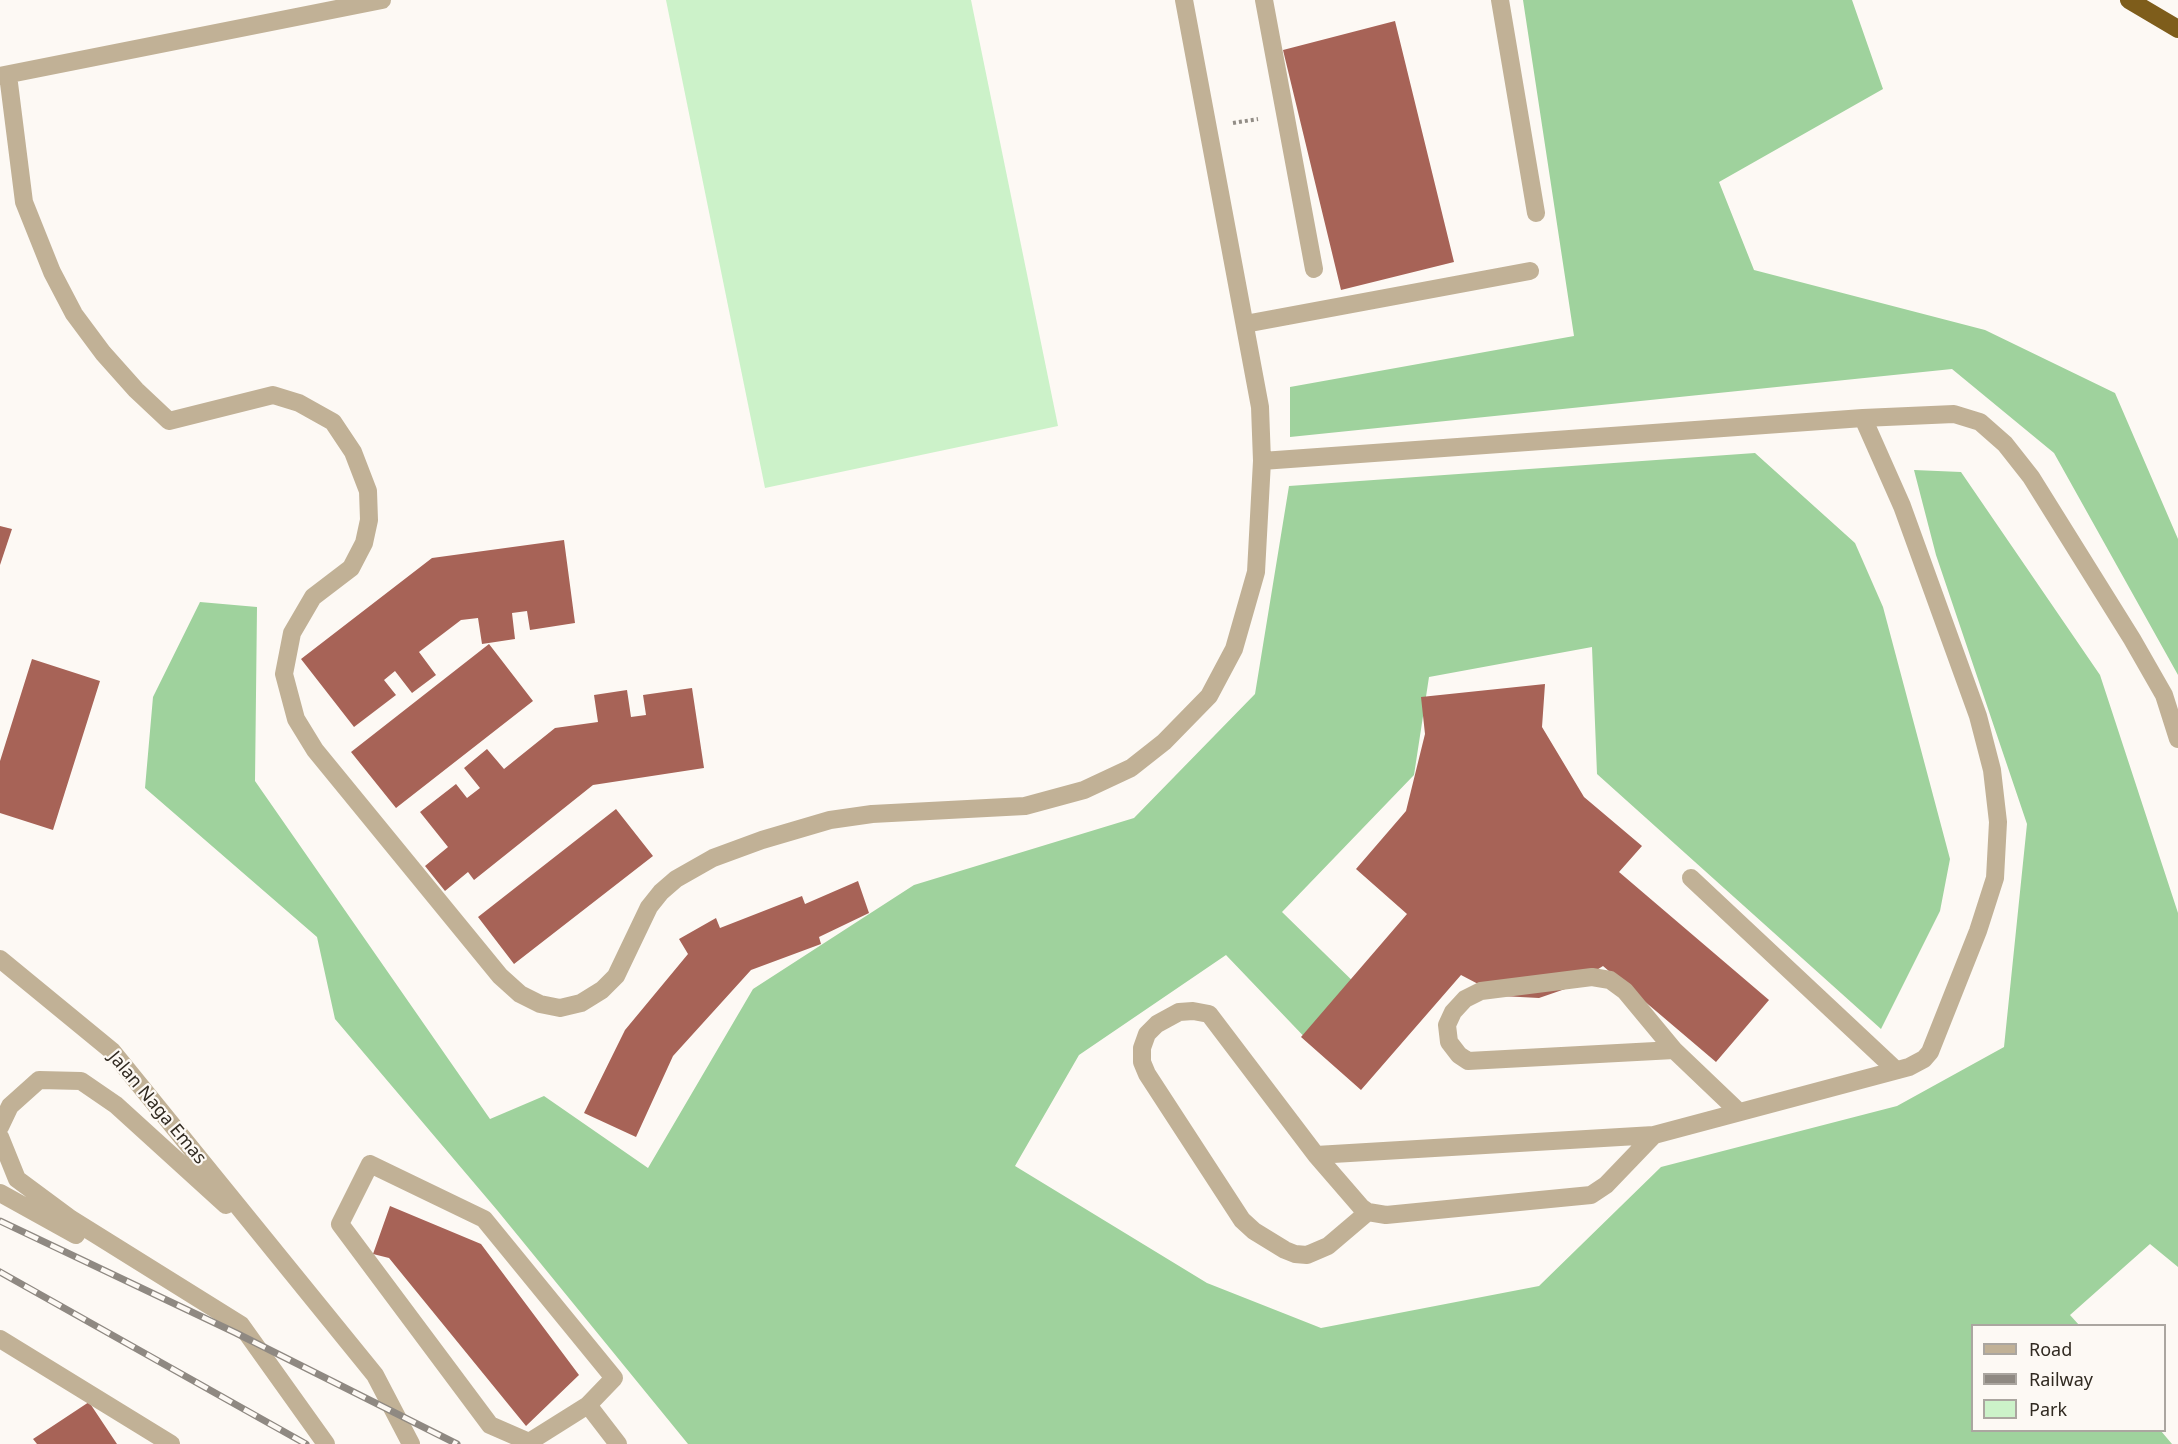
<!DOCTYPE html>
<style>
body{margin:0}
#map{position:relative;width:2178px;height:1444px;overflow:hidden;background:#fdf9f4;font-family:"Noto Sans",sans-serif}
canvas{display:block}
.legend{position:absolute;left:1971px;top:1324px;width:195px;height:108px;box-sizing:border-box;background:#fdf9f4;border:2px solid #aba6a0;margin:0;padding:8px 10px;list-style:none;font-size:18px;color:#312a21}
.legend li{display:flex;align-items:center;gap:12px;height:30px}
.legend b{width:30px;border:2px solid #aba6a0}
</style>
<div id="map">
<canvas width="2178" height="1444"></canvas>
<ul class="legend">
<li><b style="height:8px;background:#c1b196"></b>Road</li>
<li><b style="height:8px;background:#8f8982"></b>Railway</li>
<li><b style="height:16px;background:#ccf2c9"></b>Park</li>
</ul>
</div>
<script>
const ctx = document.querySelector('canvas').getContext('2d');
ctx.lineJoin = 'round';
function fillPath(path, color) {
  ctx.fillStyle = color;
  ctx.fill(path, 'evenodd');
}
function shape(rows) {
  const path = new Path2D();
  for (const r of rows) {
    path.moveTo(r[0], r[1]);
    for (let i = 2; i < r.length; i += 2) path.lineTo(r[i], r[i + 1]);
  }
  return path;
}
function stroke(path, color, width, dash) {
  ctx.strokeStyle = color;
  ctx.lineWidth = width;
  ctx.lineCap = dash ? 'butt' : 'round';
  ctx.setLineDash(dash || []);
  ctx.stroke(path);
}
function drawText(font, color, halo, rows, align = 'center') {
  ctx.font = font + ' "Noto Sans",sans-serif';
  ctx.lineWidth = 4.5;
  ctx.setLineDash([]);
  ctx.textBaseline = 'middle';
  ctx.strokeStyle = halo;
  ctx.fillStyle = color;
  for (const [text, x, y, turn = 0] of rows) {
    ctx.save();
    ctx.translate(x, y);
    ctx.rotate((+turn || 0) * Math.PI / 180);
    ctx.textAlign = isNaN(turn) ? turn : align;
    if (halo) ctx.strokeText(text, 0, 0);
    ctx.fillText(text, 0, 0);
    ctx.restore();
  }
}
fillPath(shape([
 [666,0,971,0,1058,426,765,488]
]), '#ccf2c9');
fillPath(shape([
 [1523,0,1852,0,1883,89,1719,182,1754,270,1985,330,2115,393,2178,539,2178,675,2054,453,1952,369,1290,437,1290,387,1574,336],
 [1755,453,1855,543,1883,607,1950,859,1940,911,1881,1029,1597,774,1592,647,1429,677,1414,775,1282,912,1364,992,1313,1046,1226,955,1079,1055,1015,1166,1207,1283,1321,1328,1539,1286,1661,1167,1897,1106,2004,1047,2027,824,1936,555,1914,470,1961,472,2100,675,2178,913,2178,1267,2150,1244,2070,1315,2079,1325,1972,1326,1972,1430,2161,1431,2172,1444,688,1444,497,1210,335,1019,317,937,145,788,153,697,200,602,257,607,255,781,490,1119,544,1096,648,1168,753,989,914,885,1134,818,1255,694,1289,486]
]), '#9fd29d');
fillPath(shape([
 [1395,21,1454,262,1341,290,1283,50],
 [0,526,12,529,0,565],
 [564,540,575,623,530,630,527,611,512,613,515,639,482,644,478,618,461,620,419,652,436,675,412,693,395,671,384,680,396,695,354,727,301,659,432,558],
 [489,644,533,701,396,808,351,752],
 [32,659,100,681,53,830,0,813,0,761],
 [1545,684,1542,727,1584,797,1642,846,1619,872,1769,1000,1716,1062,1603,966,1568,988,1539,998,1501,996,1461,975,1361,1090,1301,1037,1407,914,1356,869,1406,811,1425,734,1421,697],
 [692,688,704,768,593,785,474,880,468,872,445,891,425,866,448,847,420,812,456,784,467,798,480,788,464,768,487,749,504,769,555,728,598,722,594,695,627,690,631,717,646,715,643,695],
 [616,809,653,856,514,964,478,917],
 [858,881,869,913,819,937,821,944,751,970,673,1056,636,1137,584,1113,625,1030,688,954,679,939,716,918,720,928,802,896,805,904],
 [390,1206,481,1244,579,1375,526,1426,389,1258,373,1254],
 [89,1402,117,1444,37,1444,33,1439]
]), '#a76357');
stroke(shape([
 [1233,123,1258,119]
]), '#928d86', 4, [3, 3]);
stroke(shape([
 [1264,0,1314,269],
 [1500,0,1536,213],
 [8,75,24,202,52,272,74,314,103,353,136,390,169,421,273,395,299,403,333,422,353,452,368,491,369,520,364,543,351,568,313,597,292,633,284,674,296,719,315,750,500,976,520,994,540,1004,560,1008,581,1003,602,990,616,976,649,907,661,892,676,879,713,858,762,840,830,820,872,814,1025,806,1084,790,1131,768,1164,742,1209,696,1234,649,1256,572,1262,461,1260,407,1184,0],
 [0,76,382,0],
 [1245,324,1530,271],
 [1262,461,1863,418,1954,414,1980,422,2005,444,2031,477,2132,639,2164,695,2178,739],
 [1691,878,1896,1070],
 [1674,1050,1468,1061,1459,1055,1449,1042,1447,1025,1453,1012,1465,999,1481,991,1592,977,1610,980,1625,991,1674,1050,1739,1112],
 [1316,1155,1361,1207,1368,1212,1386,1215,1591,1195,1606,1185,1654,1135],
 [370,1164,484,1219,614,1378,588,1405,529,1442,490,1425,340,1224,370,1164],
 [1368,1212,1328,1246,1307,1255,1295,1254,1285,1250,1254,1231,1242,1220,1147,1074,1142,1062,1142,1048,1147,1034,1157,1024,1179,1012,1193,1011,1209,1014,1316,1155,1654,1135,1909,1067,1924,1059,1930,1052,1978,931,1995,878,1998,822,1992,770,1978,716,1902,506,1863,418],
 [0,1339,171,1444],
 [588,1405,618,1444]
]), '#c1b196', 18);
stroke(shape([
 [0,959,112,1051,375,1375,411,1444],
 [0,1127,10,1106,39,1080,81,1081,116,1105,226,1205],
 [0,1137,17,1179,71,1219,241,1325,326,1444],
 [0,1193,76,1235]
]), '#c1b196', 18);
stroke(shape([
 [2129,0,2178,29]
]), '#7e5d1b', 18);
const rail = shape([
 [0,1221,236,1333,457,1444],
 [0,1272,306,1444]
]);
stroke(rail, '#8f8982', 7);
stroke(rail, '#fdf9f4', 4.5, [14]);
drawText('18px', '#312a21', '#fdf9f4', [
 ["Jalan Naga Emas",157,1108,50]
]);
</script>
